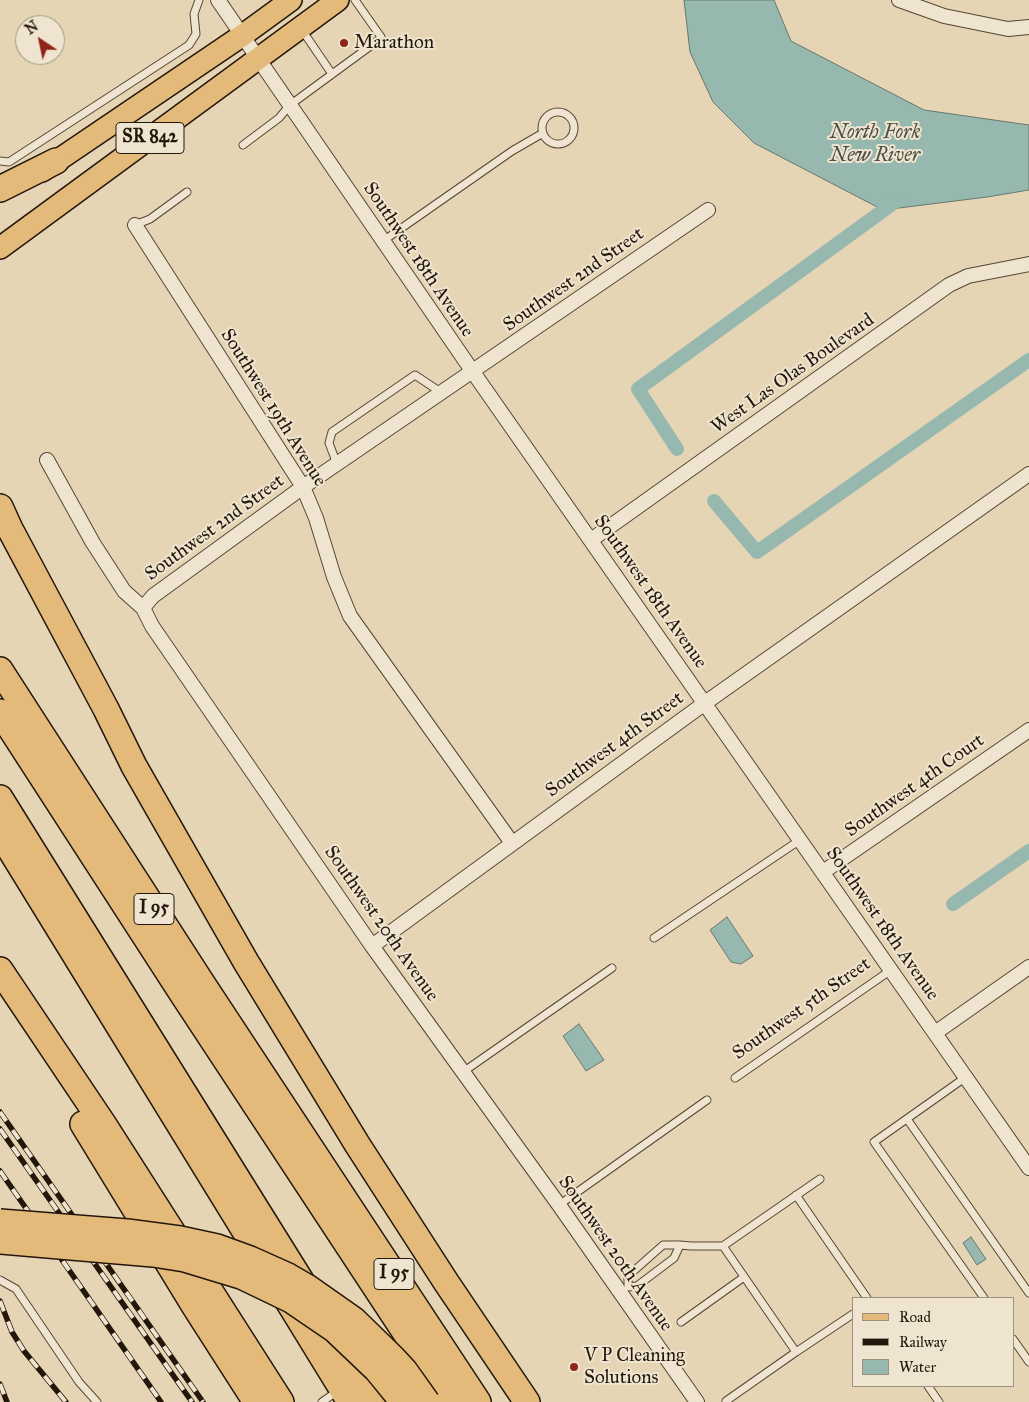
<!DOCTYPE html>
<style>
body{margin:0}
#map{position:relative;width:1029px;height:1402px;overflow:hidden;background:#e6d5b5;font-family:"IM FELL Great Primer",serif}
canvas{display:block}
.legend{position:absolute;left:852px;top:1297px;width:162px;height:90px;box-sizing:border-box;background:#efe4cf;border:1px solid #9d9280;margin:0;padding:6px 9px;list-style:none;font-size:15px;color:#23160a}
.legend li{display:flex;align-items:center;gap:10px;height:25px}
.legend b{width:25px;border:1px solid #9d9280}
.north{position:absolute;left:15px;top:15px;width:50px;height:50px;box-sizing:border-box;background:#efe4cf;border:1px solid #9d9280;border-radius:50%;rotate:326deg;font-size:14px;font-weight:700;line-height:20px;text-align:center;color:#23160a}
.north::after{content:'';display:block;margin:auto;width:18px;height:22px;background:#8f2418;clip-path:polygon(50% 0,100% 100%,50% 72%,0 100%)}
</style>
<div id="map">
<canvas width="1029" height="1402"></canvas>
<ul class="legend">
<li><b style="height:6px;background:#e3ba7a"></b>Road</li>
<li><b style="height:6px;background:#23160a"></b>Railway</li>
<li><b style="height:14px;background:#96b8af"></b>Water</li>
</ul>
<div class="north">N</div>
</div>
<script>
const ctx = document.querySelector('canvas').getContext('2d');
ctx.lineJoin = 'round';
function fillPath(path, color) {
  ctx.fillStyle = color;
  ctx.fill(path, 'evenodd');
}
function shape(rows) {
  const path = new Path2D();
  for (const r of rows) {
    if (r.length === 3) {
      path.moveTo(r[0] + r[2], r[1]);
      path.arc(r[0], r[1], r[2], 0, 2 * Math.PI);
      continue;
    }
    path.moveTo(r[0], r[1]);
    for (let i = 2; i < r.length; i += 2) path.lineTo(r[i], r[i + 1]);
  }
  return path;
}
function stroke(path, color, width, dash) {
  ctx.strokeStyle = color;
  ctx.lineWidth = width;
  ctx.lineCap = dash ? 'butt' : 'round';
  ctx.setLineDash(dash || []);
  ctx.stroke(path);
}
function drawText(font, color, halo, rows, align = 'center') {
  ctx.font = font + ' "IM FELL Great Primer",serif';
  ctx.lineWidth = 4;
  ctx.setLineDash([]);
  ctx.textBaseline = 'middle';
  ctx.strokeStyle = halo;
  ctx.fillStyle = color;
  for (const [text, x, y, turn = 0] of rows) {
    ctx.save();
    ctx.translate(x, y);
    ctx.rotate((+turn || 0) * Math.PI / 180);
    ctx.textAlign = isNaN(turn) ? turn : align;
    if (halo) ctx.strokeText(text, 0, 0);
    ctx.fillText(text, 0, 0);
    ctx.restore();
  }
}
const water = shape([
 [684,0,774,0,791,41,924,110,1029,125,1029,190,987,197,883,210,754,143,713,102,690,52,684,0],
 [727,917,753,956,741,964,731,962,710,930,727,917],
 [579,1024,604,1060,586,1071,563,1036,579,1024],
 [971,1237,986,1259,977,1265,963,1243,971,1237]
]);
fillPath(water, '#96b8af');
stroke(water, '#68776d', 1);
stroke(shape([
 [677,449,638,389,899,199],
 [714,501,757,552,1029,360],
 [953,904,1029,851]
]), '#96b8af', 14);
const lane = shape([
 [302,30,332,74],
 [558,128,16],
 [243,145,279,118,290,105,380,39,381,37,355,0],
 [0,161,9,162,189,45,196,34,194,14,199,0],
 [135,225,150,219,187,192],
 [383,241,512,151,543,133],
 [337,464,329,443,332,432,415,375,442,393],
 [654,938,800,840],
 [463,1072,612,968],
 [966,1077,874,1142,984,1298],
 [735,1078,891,970],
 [907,1119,1029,1293],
 [796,1195,867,1298],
 [559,1205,707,1100],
 [680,1245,674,1258,637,1286,628,1287,628,1276,663,1245,680,1245,691,1246,723,1246,796,1352,726,1401],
 [723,1246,820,1179],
 [0,1280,16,1289,79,1382,97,1402],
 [681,1322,744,1277],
 [1013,1339,1029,1362],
 [796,1352,853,1314],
 [928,1386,939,1402],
 [322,1402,339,1390]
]);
const street = shape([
 [218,0,473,372,1029,1168],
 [899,0,944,16,1008,29,1029,27],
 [135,225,303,487,316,518,334,577,350,616,512,843],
 [47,460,93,543,124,591,143,608,152,626,372,946,559,1205,697,1402],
 [591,540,949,285,968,276,1029,264],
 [143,608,153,596,303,487,708,210],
 [823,872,1029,730],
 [372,946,705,703,1029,474],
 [935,1033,1029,967]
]);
const primary = shape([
 [42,171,243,35,291,0],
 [0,248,338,0]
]);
const highway = shape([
 [0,189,56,161],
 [0,507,10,529,106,709,134,766,246,962,357,1144,446,1282,527,1402],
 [0,670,202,983,478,1402],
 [0,712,183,995,451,1402],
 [0,798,308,1292],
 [0,833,350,1402],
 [0,970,104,1125,281,1402],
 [83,1124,195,1307,256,1402],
 [336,1336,377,1402]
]);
stroke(lane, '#544635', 9);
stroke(street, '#544635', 16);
stroke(primary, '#23160a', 24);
stroke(highway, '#23160a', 28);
stroke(lane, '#efe4cf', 7);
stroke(street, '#efe4cf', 14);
stroke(primary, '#e3ba7a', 21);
stroke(highway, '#e3ba7a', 25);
const rail = shape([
 [0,1112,203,1402],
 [0,1129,192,1402],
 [0,1171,161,1402],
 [0,1301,12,1332,24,1351,66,1402],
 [0,1384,7,1402]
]);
stroke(rail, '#23160a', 5.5);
stroke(rail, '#efe4cf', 4, [11]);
const highwayBridge = shape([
 [0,1222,127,1232,180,1239,217,1247,250,1259,288,1276,307,1287,354,1320,393,1358,405,1371,427,1402],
 [0,1241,153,1254,185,1259,241,1276,291,1300,335,1330,377,1370,403,1402]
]);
stroke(highwayBridge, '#23160a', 28, []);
stroke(highwayBridge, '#e3ba7a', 25);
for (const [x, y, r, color] of [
 [344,43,5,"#8f2418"],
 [574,1367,5,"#8f2418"]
]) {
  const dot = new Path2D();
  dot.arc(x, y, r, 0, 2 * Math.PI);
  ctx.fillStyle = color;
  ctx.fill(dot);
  stroke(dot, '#efe4cf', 2);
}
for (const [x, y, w] of [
 [150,138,68],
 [154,909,40],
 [394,1274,40]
]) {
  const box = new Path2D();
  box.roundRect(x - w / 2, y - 15.5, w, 31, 4);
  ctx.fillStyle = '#efe4cf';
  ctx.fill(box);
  stroke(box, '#23160a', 1);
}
drawText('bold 18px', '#23160a', null, [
 ["SR 842",150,138],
 ["I 95",154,909],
 ["I 95",394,1274]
]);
drawText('19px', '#23160a', '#efe4cf', [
 ["Marathon",354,43],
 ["V P Cleaning",584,1356],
 ["Solutions",584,1378]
], 'left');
drawText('19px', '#23160a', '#efe4cf', [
 ["Southwest 18th Avenue",418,260,56],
 ["Southwest 2nd Street",574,280,-35],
 ["West Las Olas Boulevard",793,374,-35],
 ["Southwest 19th Avenue",273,408,58],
 ["Southwest 2nd Street",215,528,-36],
 ["Southwest 18th Avenue",650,592,55],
 ["Southwest 4th Street",615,745,-36],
 ["Southwest 4th Court",915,786,-35],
 ["Southwest 20th Avenue",381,924,55],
 ["Southwest 18th Avenue",882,924,55],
 ["Southwest 5th Street",802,1009,-35],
 ["Southwest 20th Avenue",615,1254,55]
]);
drawText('italic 20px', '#4b4f44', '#efe4cf', [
 ["North Fork",875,133],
 ["New River",875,156]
]);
</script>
